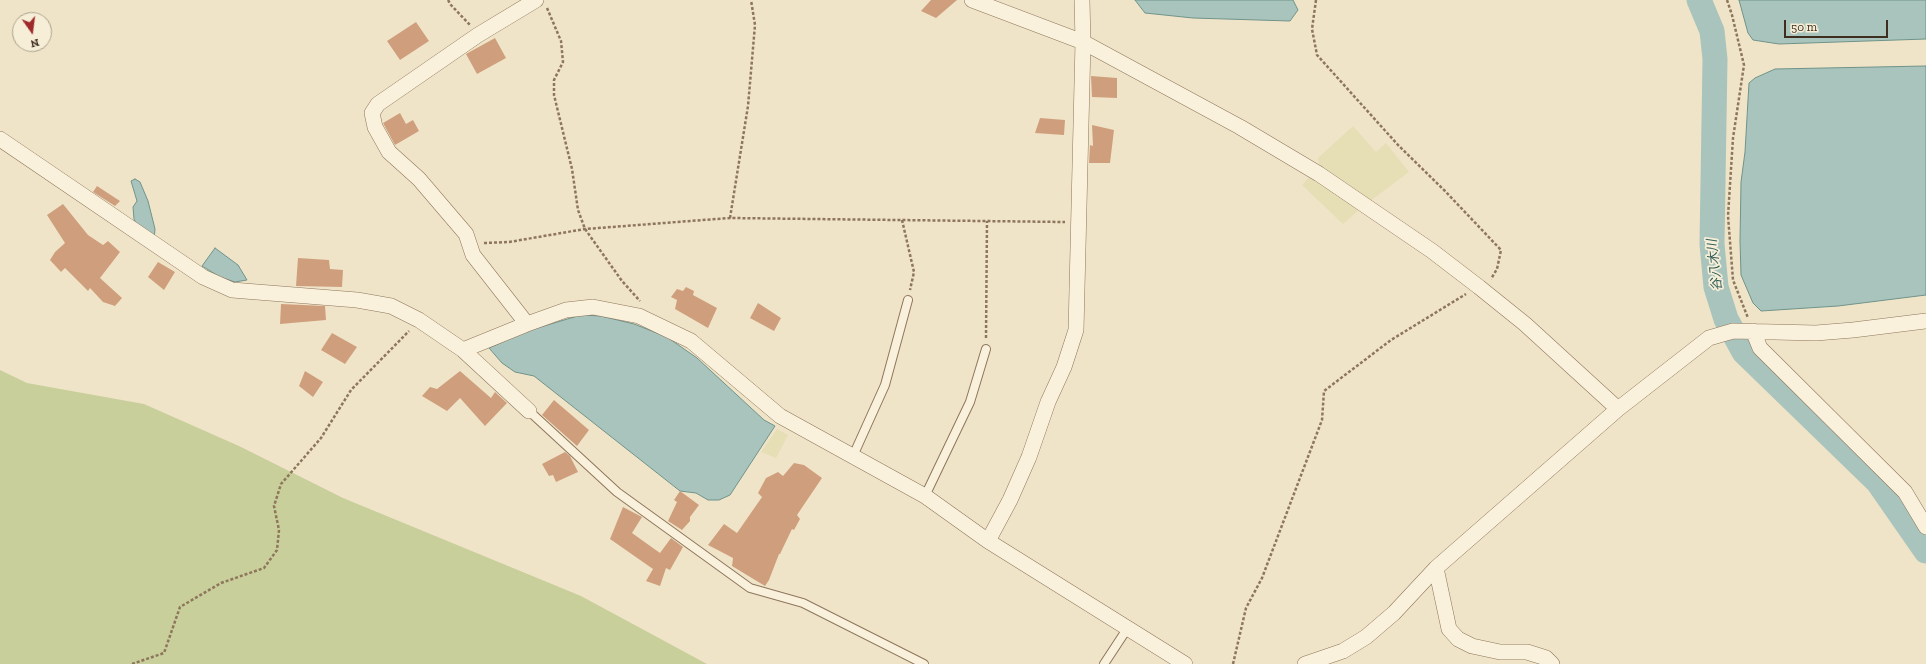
<!DOCTYPE html>
<meta charset="utf-8">
<style>
body{margin:0}
#map{position:relative;width:1926px;height:664px;overflow:hidden;background:#f0e4c8;font-family:"Zilla Slab",serif}
canvas{display:block}
.north{position:absolute;left:12px;top:12px;width:40px;height:40px;box-sizing:border-box;background:#f7eed8;border:1px solid #ada18e;border-radius:50%;rotate:166deg;font-size:11px;font-weight:700;line-height:16px;text-align:center;color:#3d2e20}
.north::after{content:'';display:block;margin:auto;width:14px;height:18px;background:#9e2a2b;clip-path:polygon(50% 0,100% 100%,50% 72%,0 100%)}
.scale{position:absolute;left:1784px;top:20px;width:104px;height:18px;box-sizing:border-box;border:2px solid #3d2e20;border-top:0;padding-left:5px;font-size:12px;line-height:14px;white-space:nowrap;color:#3d2e20;-webkit-text-stroke:3px #f7eed8;paint-order:stroke}
</style>
<div id="map">
<canvas width="1926" height="664"></canvas>
<div class="north">N</div>
<div class="scale">50 m</div>
</div>
<script>
const ctx = document.querySelector('canvas').getContext('2d');
ctx.lineJoin = 'round';
function fillPath(path, color) {
  ctx.fillStyle = color;
  ctx.fill(path, 'evenodd');
}
function shape(rows) {
  const path = new Path2D();
  for (const r of rows) {
    path.moveTo(r[0], r[1]);
    for (let i = 2; i < r.length; i += 2) path.lineTo(r[i], r[i + 1]);
  }
  return path;
}
function stroke(path, color, width, dash) {
  ctx.strokeStyle = color;
  ctx.lineWidth = width;
  ctx.lineCap = dash ? 'butt' : 'round';
  ctx.setLineDash(dash || []);
  ctx.stroke(path);
}
function drawText(font, color, halo, rows, align = 'center') {
  ctx.font = font + ' "Zilla Slab","Noto Sans JP",serif';
  ctx.lineWidth = 3.5;
  ctx.setLineDash([]);
  ctx.textBaseline = 'middle';
  ctx.strokeStyle = halo;
  ctx.fillStyle = color;
  for (const [text, x, y, turn = 0] of rows) {
    ctx.save();
    ctx.translate(x, y);
    ctx.rotate((+turn || 0) * Math.PI / 180);
    ctx.textAlign = isNaN(turn) ? turn : align;
    if (halo) ctx.strokeText(text, 0, 0);
    ctx.fillText(text, 0, 0);
    ctx.restore();
  }
}
fillPath(shape([
 [1353,126,1376,152,1386,143,1409,172,1369,202,1320,167,1318,158],
 [1310,176,1359,210,1343,224,1302,185],
 [777,429,788,435,776,458,761,452]
]), '#e6deb5');
fillPath(shape([
 [0,370,27,383,144,404,239,446,343,498,581,596,707,664,0,664]
]), '#c9cf9b');
const water = shape([
 [1135,0,1293,0,1298,10,1290,21,1193,18,1145,13,1135,0],
 [1739,0,1926,0,1926,39,1779,44,1753,40,1748,33,1739,0],
 [1926,66,1926,295,1838,306,1761,311,1753,303,1741,275,1740,241,1741,182,1745,152,1749,83,1755,78,1775,69,1926,66],
 [135,179,140,182,148,201,155,229,154,240,137,226,134,219,133,207,137,201,131,181,135,179],
 [215,248,238,265,247,280,235,282,220,277,202,266,215,248],
 [581,315,601,316,634,324,667,337,697,358,764,420,775,426,730,495,719,500,708,500,696,493,680,491,534,376,515,372,502,363,489,348,527,331,581,315]
]);
fillPath(water, '#a9c4bc');
stroke(water, '#6f938a', 1);
stroke(shape([
 [1699,0,1712,31,1715,59,1712,244,1716,287,1726,319,1744,352,1878,482,1926,551]
]), '#a9c4bc', 25);
fillPath(shape([
 [931,0,957,0,936,18,921,11],
 [416,22,429,41,400,60,387,41],
 [495,38,506,58,477,74,466,54],
 [1091,76,1117,78,1117,98,1092,97],
 [400,113,406,124,413,120,419,131,395,145,383,123],
 [1040,118,1065,120,1064,135,1035,133],
 [1092,125,1114,130,1110,163,1089,163,1090,145,1093,146],
 [97,186,120,201,115,206,93,192],
 [63,204,88,235,103,245,108,241,120,252,100,278,122,298,115,306,103,302,90,288,88,291,65,268,61,272,50,260,55,252,65,243,47,215],
 [298,258,329,260,330,269,343,270,342,287,296,286],
 [158,262,175,272,164,290,148,277],
 [686,287,694,291,693,295,717,308,708,328,675,309,677,300,671,297,677,289,683,291],
 [758,303,781,318,774,331,750,318],
 [281,304,325,306,326,320,280,324],
 [332,333,357,347,345,364,321,350],
 [305,371,323,382,313,397,299,386],
 [460,371,491,398,495,392,507,403,485,426,460,398,447,411,422,396,430,387,437,389],
 [554,400,589,430,577,446,542,415],
 [565,452,570,456,578,472,556,482,553,475,549,476,542,464],
 [794,463,804,465,822,478,797,515,800,519,794,530,792,529,780,554,779,554,769,580,765,586,732,566,733,558,708,545,724,524,737,533,762,497,758,493,766,478,778,472,783,476],
 [680,491,699,505,690,517,690,521,682,530,668,521,677,502,674,500],
 [623,507,642,517,632,533,660,553,671,538,683,547,670,570,666,568,660,586,646,581,653,569,610,539]
]), '#cf9f7d');
const lane = shape([
 [529,411,617,492,750,588,803,603,924,664],
 [853,456,885,385,908,300],
 [925,496,970,402,986,349],
 [1104,664,1127,629]
]);
const street = shape([
 [972,0,1083,42,1240,127,1319,174,1432,251,1479,287,1525,324,1618,409],
 [0,139,203,277,232,290,357,300,391,306,419,320,463,350,527,324,566,310,593,307,639,316,691,341,780,416,925,496,988,541,1185,664],
 [527,324,473,255,466,234,419,179,389,152,375,127,372,113,378,104,478,35,536,0],
 [1753,331,1760,348,1905,492,1926,527],
 [463,350,529,411],
 [988,541,1010,500,1029,457,1048,402,1064,367,1076,330,1083,42,1082,0],
 [1436,568,1449,629,1458,639,1472,646,1500,652,1527,652,1546,658,1552,664],
 [1305,664,1343,651,1366,637,1394,613,1436,568,1618,409,1709,338,1733,331,1816,333,1853,330,1926,321]
]);
stroke(lane, '#8d765c', 10);
stroke(street, '#8d765c', 16);
stroke(shape([
 [448,0,451,5,470,25],
 [1316,0,1312,29,1317,55,1398,145,1445,191,1501,250,1497,269,1491,279],
 [1727,0,1732,15,1744,65,1733,138,1728,216,1733,280,1748,318],
 [547,8,561,41,563,62,554,80,554,95,572,169,578,210,585,229,622,281,640,301],
 [730,218,748,106,755,25,751,0],
 [902,220,914,272,910,290],
 [484,243,509,242,585,229,730,218,1065,222],
 [986,338,987,221],
 [132,664,164,653,180,607,221,583,264,568,277,550,279,530,274,506,281,484,321,438,351,390,409,331],
 [1233,664,1246,608,1262,578,1322,420,1324,391,1391,340,1466,294]
]), '#8d765c', 2.5, [3, 2]);
stroke(lane, '#faf1dc', 8);
stroke(street, '#faf1dc', 15);
drawText('italic 13px', '#2f5d5a', '#f7eed8', [
 ["谷八木川",1715,265,-96]
]);
</script>
